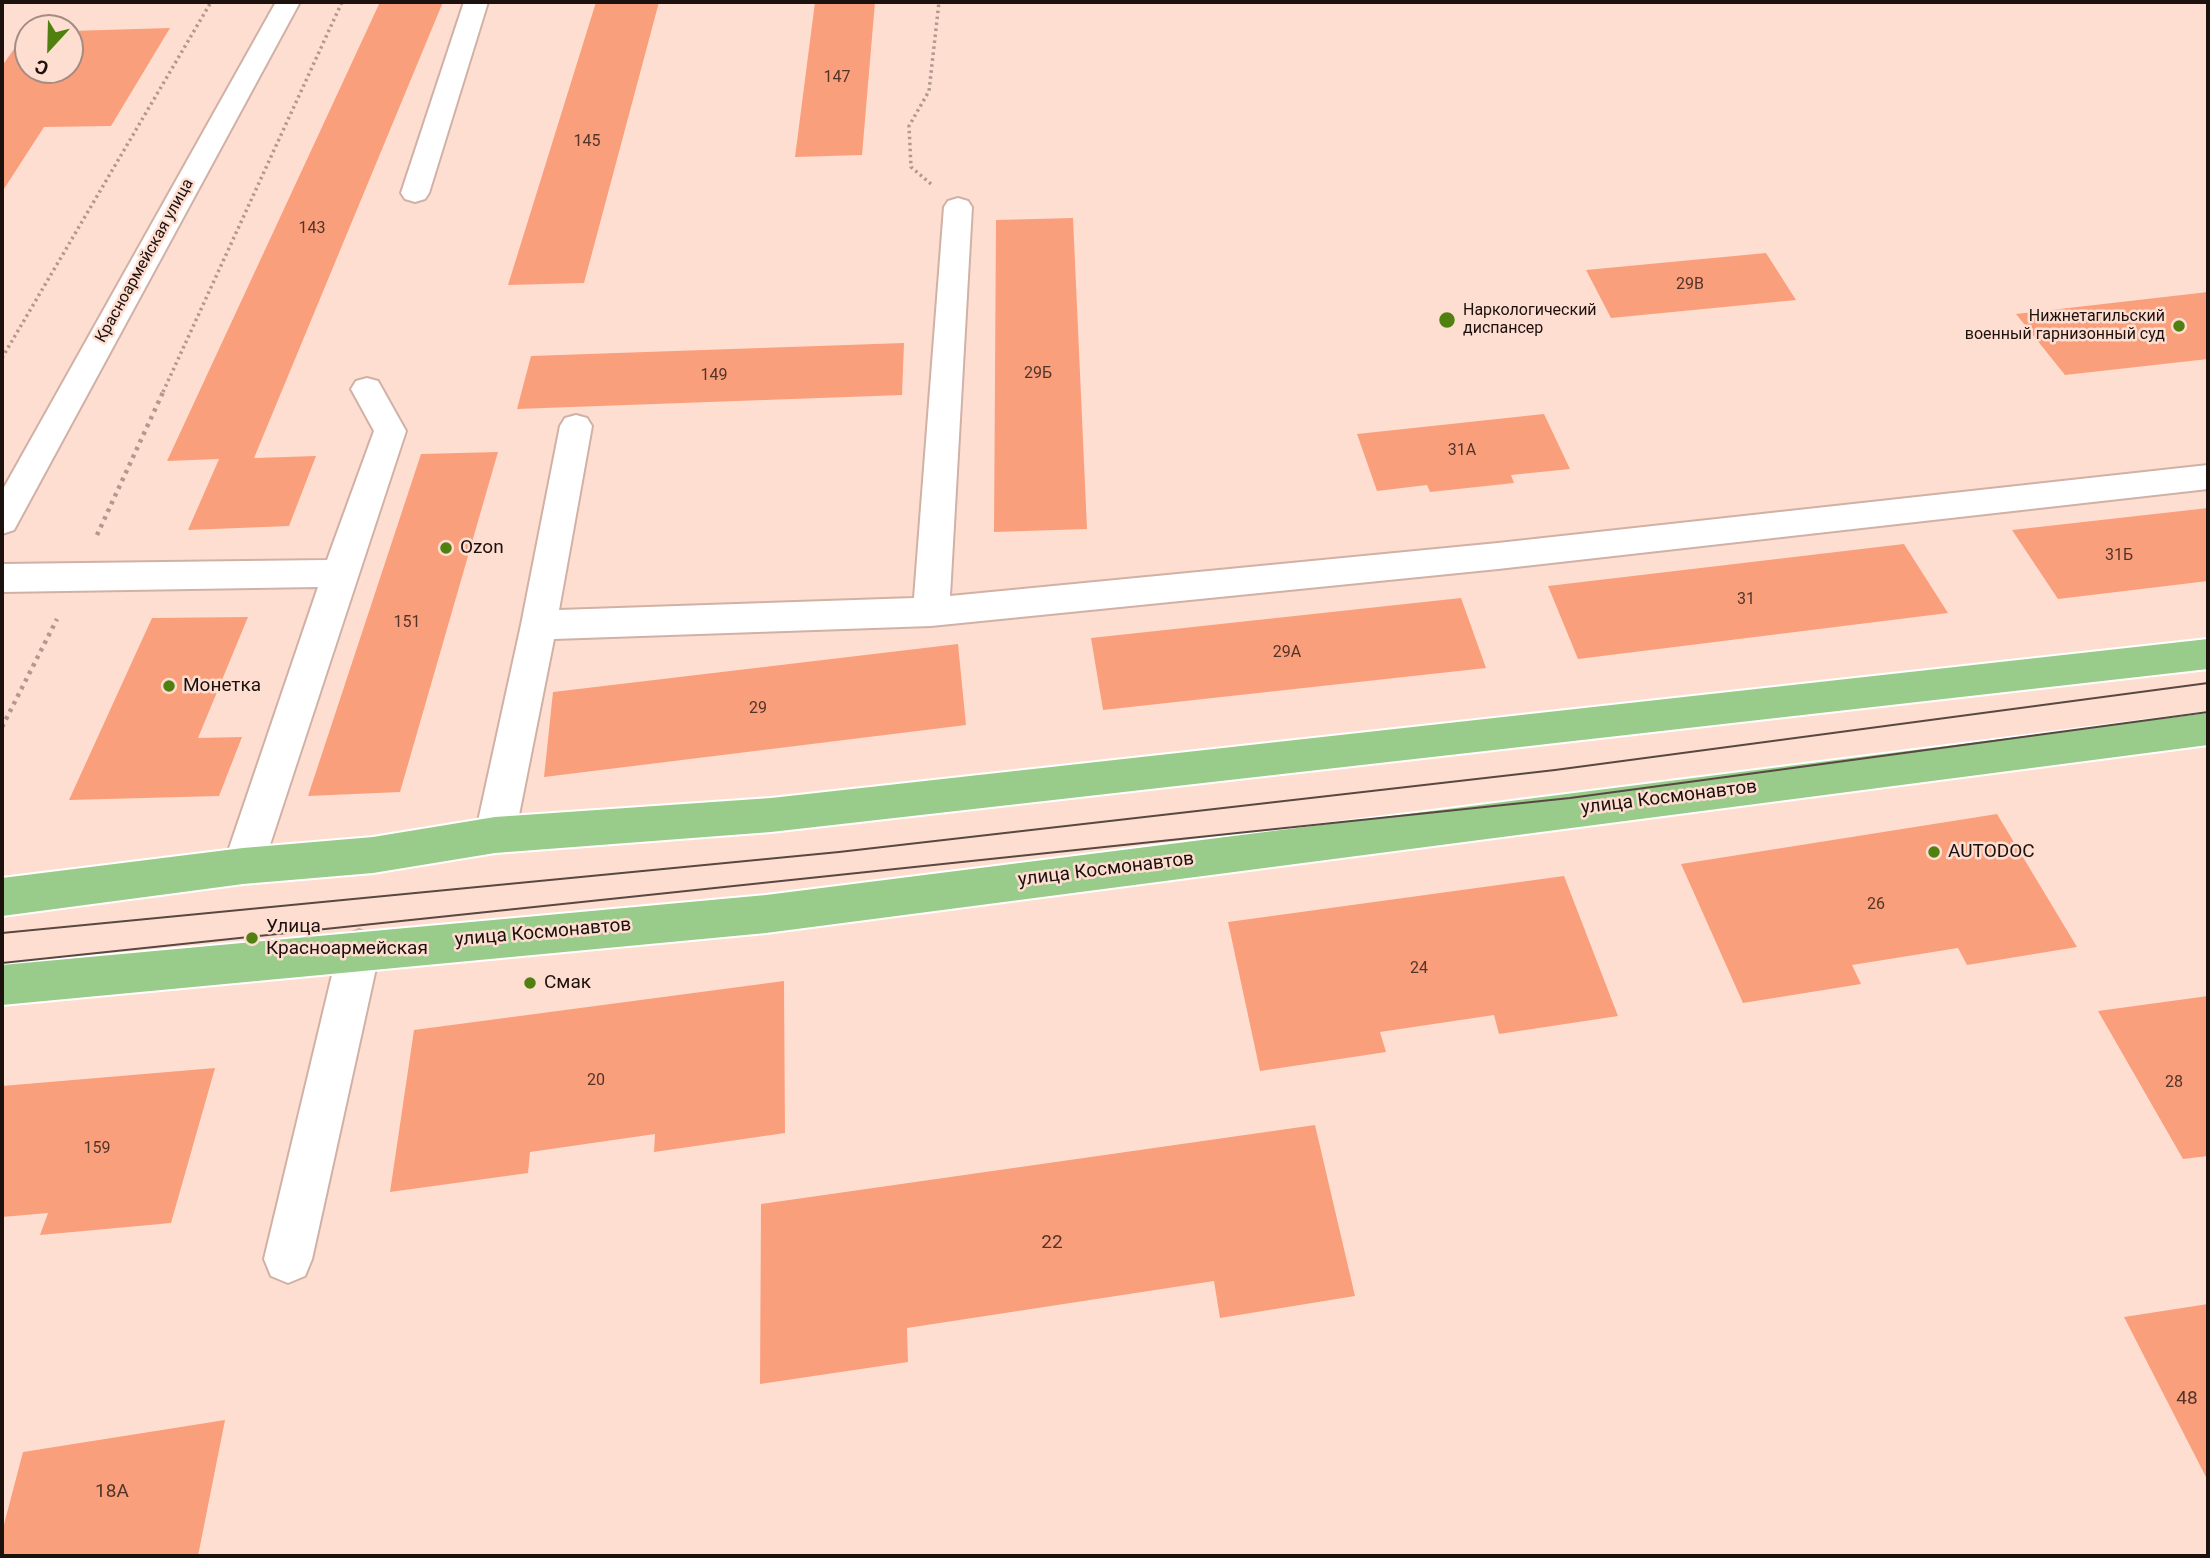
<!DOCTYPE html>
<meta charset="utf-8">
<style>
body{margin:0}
#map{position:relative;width:2210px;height:1558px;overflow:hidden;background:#ffded2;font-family:Roboto,sans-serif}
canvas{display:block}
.frame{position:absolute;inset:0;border:4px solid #1c110d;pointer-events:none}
.north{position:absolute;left:14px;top:14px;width:70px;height:70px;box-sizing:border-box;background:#ffded2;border:2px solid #a48c83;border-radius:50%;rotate:202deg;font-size:19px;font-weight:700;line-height:28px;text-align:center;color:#1c110d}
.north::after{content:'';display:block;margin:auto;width:24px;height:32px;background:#50800f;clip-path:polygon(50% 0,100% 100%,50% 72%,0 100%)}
</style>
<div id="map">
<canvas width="2210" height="1558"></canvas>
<div class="frame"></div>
<div class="north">С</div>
</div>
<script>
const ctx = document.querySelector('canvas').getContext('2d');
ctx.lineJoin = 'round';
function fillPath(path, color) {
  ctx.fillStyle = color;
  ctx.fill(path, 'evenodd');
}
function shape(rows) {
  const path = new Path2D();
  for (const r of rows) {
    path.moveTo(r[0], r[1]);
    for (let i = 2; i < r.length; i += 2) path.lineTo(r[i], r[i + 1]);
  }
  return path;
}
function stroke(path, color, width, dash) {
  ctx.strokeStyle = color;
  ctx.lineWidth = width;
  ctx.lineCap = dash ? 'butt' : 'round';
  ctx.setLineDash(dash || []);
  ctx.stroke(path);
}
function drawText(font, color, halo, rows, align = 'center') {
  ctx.font = font + ' Roboto,sans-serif';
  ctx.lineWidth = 5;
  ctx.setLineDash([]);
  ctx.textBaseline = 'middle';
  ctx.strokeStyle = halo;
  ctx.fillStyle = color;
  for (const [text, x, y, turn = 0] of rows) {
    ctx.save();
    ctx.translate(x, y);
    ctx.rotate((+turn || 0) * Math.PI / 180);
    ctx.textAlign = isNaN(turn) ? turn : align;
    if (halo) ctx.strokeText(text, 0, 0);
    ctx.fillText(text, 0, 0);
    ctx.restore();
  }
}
fillPath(shape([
 [380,2,443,2,254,458,316,456,289,526,188,530,219,459,167,461],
 [596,2,659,2,584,283,508,285],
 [815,2,875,2,862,155,795,157],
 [170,28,111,126,44,127,2,192,2,66,26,32,28,32,28,70,70,70,70,31],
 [1073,218,1087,529,994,532,996,220],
 [1766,253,1796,300,1611,318,1586,270],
 [2208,292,2208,359,2065,375,2016,314],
 [904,343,902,395,517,409,531,356],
 [1544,414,1570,469,1511,475,1514,483,1430,492,1427,485,1377,491,1357,434],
 [498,452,400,792,308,796,421,454],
 [2208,508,2208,581,2058,599,2012,530],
 [1904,544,1948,613,1578,659,1548,586],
 [1461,598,1486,668,1103,710,1091,638],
 [248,617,198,738,242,737,219,796,69,800,152,618],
 [958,644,966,725,544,777,553,692],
 [1997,814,2077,947,1967,965,1958,948,1852,965,1861,984,1743,1003,1681,864],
 [1564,876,1618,1016,1499,1034,1494,1015,1380,1032,1386,1052,1260,1071,1228,922],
 [784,981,785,1133,654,1152,655,1134,530,1152,528,1173,390,1192,414,1030],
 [2208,996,2208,1156,2183,1159,2098,1011],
 [215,1068,171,1223,40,1235,48,1213,2,1217,2,1086],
 [1315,1125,1355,1296,1220,1318,1214,1281,907,1328,908,1362,760,1384,761,1204],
 [2208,1304,2208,1481,2124,1317],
 [225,1420,198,1556,2,1556,2,1532,23,1452]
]), '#fa9f7c');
const minor = shape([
 [276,2,300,2,14,530,2,534,2,491,276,2],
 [464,2,488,2,429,193,425,199,415,202,405,199,401,193,464,2],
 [958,198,968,201,972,207,950,596,1498,543,2208,465,2208,489,1498,569,931,626,554,639,515,835,509,847,495,853,481,847,475,835,521,625,560,426,565,418,576,415,587,418,592,426,559,610,914,598,944,207,948,201,958,198],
 [367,378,378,381,406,431,263,866,257,879,243,884,229,879,223,866,318,587,2,592,2,564,327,560,374,431,351,389,356,381,367,378],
 [359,930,374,936,380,950,312,1259,305,1276,288,1283,271,1276,264,1259,338,950,344,936,359,930]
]);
const major = shape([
 [2208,639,2208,669,771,832,495,853,373,873,243,884,2,916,2,878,243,848,373,837,495,817,771,798,2208,639],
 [2208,713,2208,745,766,933,2,1005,2,965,766,895,2208,713]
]);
stroke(minor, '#d1b1a6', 4);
stroke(major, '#fff', 4);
stroke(shape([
 [931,184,911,167,909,126,929,91,939,2],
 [2,358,211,2],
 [163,392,342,2]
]), '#b2988f', 3.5, [2.5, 3.5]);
stroke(shape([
 [97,535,164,390],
 [2,727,57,619]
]), '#b2988f', 4.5, [3.5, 5]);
fillPath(minor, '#fff');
fillPath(major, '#99cb8a');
stroke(shape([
 [2,933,839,852,1555,770,2208,683],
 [2,963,1570,798,2208,712]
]), '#584841', 2);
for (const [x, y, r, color] of [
 [1447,320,9,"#50800f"],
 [2179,326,7,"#50800f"],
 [446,548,7,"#50800f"],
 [169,686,7,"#50800f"],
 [1934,852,7,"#50800f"],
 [252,938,7,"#50800f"],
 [530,983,7,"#50800f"]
]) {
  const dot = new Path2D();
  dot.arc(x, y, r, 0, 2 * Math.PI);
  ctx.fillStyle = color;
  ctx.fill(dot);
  stroke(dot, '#ffded2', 2.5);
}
drawText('16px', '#543429', null, [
 ["147",837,78],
 ["145",587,142],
 ["143",312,229],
 ["29В",1690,285],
 ["29Б",1038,374],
 ["149",714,376],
 ["31А",1462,451],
 ["31Б",2119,556],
 ["31",1746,600],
 ["151",407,623],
 ["29А",1287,653],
 ["29",758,709],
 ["26",1876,905],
 ["24",1419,969],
 ["20",596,1081],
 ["28",2174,1083],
 ["159",97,1149]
]);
drawText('16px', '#1c110d', '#ffded2', [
 ["Красноармейская улица",145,261,-61]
]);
drawText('16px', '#1c110d', '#ffded2', [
 ["Наркологический",1463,311],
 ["диспансер",1463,329],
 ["Нижнетагильский",2165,317,"right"],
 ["военный гарнизонный суд",2165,335,"right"]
], 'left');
drawText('19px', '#1c110d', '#ffded2', [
 ["Ozon",460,548],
 ["Монетка",183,686],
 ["AUTODOC",1948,852],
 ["Улица",266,927],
 ["Красноармейская",266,949],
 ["Смак",544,983]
], 'left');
drawText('19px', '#1c110d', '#ffded2', [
 ["улица Космонавтов",1669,798,-7],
 ["улица Космонавтов",1106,870,-7],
 ["улица Космонавтов",543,933,-5]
]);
drawText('19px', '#543429', null, [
 ["22",1052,1243],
 ["48",2187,1399],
 ["18А",112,1492]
]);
</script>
